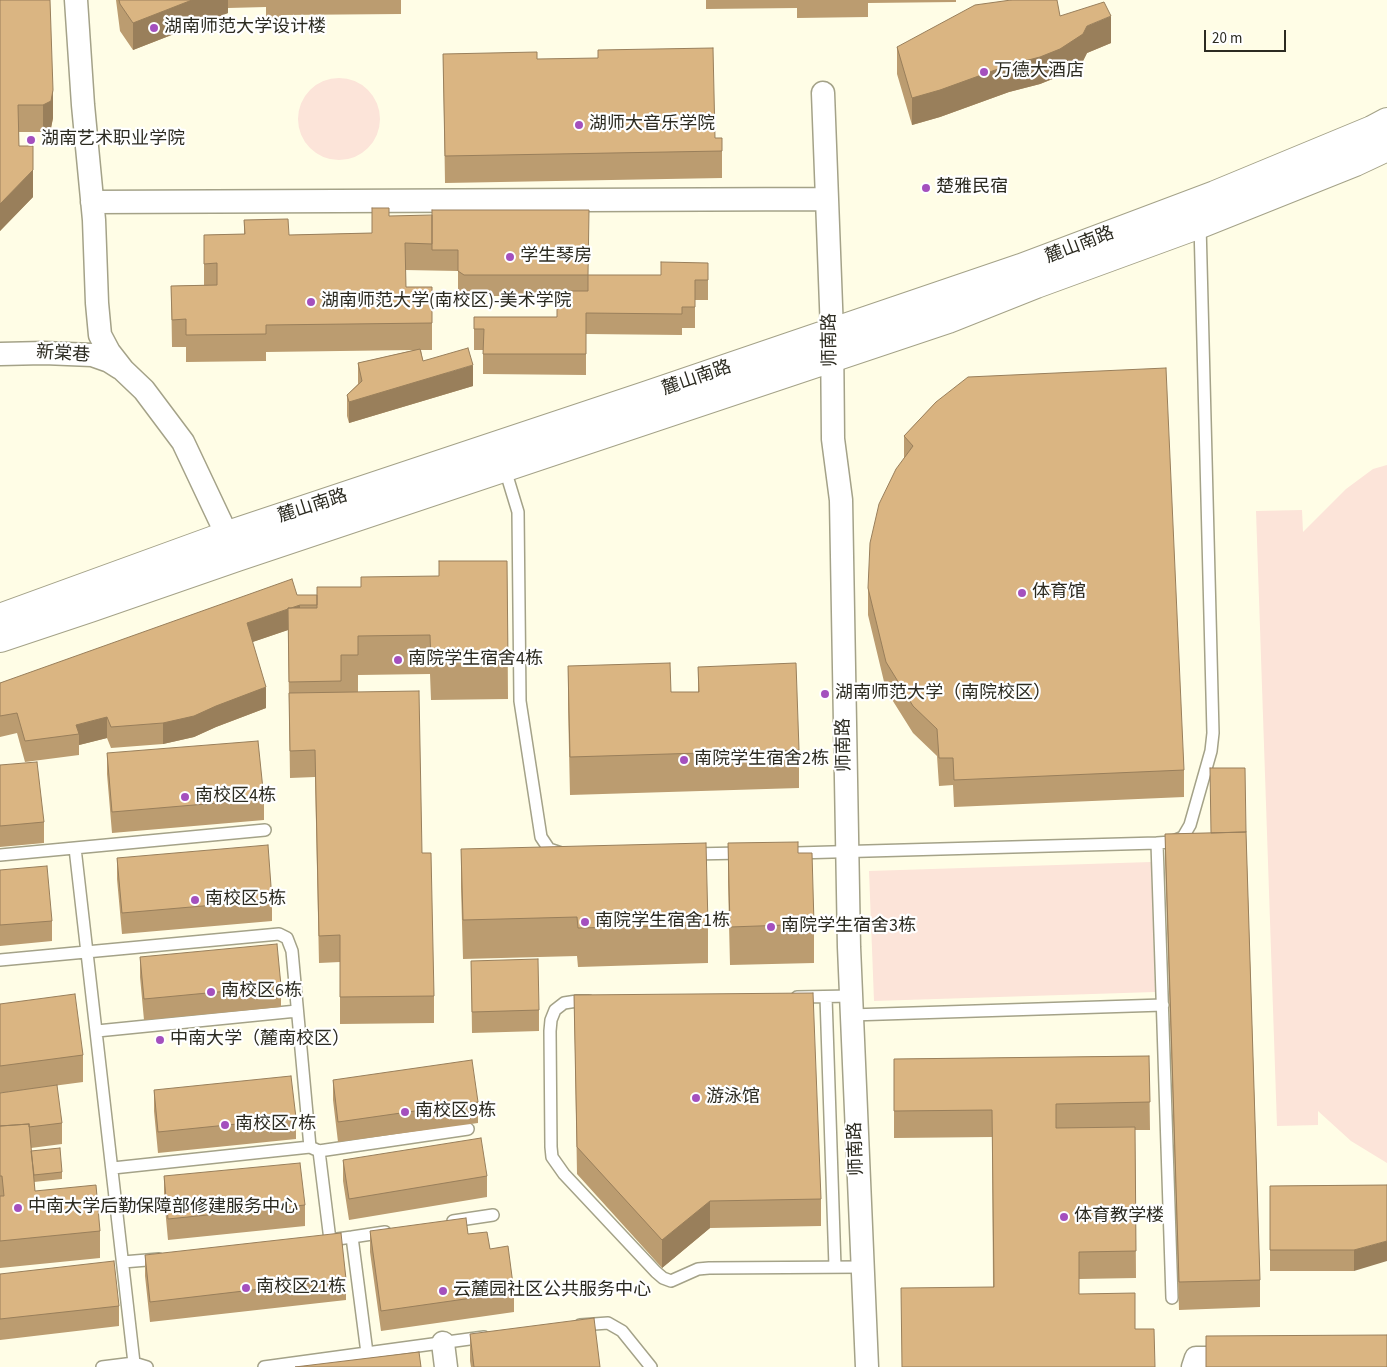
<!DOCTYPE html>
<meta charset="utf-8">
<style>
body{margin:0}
#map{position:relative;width:1387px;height:1367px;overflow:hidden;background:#fffde6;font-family:"Source Sans 3",sans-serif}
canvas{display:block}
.scale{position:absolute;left:1204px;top:30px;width:82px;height:22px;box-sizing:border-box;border:2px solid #2c2b21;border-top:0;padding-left:6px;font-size:15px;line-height:18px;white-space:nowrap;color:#2c2b21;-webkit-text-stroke:4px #fff;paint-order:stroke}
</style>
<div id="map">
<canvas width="1387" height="1367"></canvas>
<div class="scale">20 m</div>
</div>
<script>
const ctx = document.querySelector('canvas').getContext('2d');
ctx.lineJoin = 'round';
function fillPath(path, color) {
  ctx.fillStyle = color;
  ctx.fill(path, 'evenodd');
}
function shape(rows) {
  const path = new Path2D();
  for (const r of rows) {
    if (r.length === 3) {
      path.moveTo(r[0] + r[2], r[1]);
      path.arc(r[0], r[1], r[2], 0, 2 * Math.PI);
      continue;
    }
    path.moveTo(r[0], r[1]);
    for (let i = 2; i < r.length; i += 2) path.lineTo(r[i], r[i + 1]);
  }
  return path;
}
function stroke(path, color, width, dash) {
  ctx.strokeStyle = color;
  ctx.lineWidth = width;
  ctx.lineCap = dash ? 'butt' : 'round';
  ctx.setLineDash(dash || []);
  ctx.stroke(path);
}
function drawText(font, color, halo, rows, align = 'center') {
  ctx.font = font + ' "Source Sans 3","Noto Sans SC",sans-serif';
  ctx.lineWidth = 4.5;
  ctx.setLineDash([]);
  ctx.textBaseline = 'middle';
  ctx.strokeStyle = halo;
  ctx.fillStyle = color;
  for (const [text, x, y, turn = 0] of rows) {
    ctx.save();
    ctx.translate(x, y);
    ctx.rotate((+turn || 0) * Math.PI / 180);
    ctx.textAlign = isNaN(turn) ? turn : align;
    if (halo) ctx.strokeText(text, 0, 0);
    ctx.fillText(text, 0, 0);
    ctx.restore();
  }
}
fillPath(shape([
 [339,119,41],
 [1387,465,1387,1163,1351,1141,1318,1111,1318,1125,1277,1126,1256,511,1302,510,1303,532,1346,489,1373,469],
 [1151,862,1155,992,874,1001,869,871]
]), '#fce4d9');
const service = shape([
 [504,466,518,512,520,701,541,837,549,849,561,853],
 [75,848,134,1363],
 [796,853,1157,843],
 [691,854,743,853],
 [0,855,265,830],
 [0,960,279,934,287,938,292,951,310,1147,319,1151,330,1240,352,1237,367,1353],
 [797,997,851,996],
 [826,997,835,1267],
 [589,1001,577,1001,564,1003,555,1010,551,1020,550,1031,551,1147,552,1157,564,1174,656,1272,663,1278,671,1281,698,1269,709,1268,862,1267],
 [851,1015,1163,1005],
 [97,1031,297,1011],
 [319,1151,468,1129],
 [113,1168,310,1147],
 [453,1221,493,1215],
 [352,1237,385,1232],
 [123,1262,159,1259],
 [1172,1298,1157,843,1171,842,1183,837,1190,825,1211,751,1213,733,1200,224],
 [580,1325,608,1323,622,1331,651,1367],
 [102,1367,134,1363,147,1367],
 [264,1367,484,1337]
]);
const minor = shape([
 [76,0,83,105,94,220,97,303,100,335,109,352,123,370,144,390,183,442,234,550],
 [823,93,832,332,833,439,841,500,849,947,867,1367],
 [92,202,827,199],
 [0,354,44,353,92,355,109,361,120,368],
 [443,1343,446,1367],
 [1193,1367,1196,1358,1236,1358]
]);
const secondary = shape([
 [0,618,228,535,645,396,1021,268,1215,195,1372,130,1387,122],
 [0,638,90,608,237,557,948,319,1036,284,1200,224,1355,162,1387,147]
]);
stroke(service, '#a4a288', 14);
stroke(minor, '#a4a288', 25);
stroke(secondary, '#a4a288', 30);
stroke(service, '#fff', 11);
stroke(minor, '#fff', 22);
stroke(secondary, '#fff', 28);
fillPath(shape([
 [0,0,53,118,51,128,43,132,19,132,19,146,33,197,0,231],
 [116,0,401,0,401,14,281,15,281,25,266,25,266,7,228,8,228,13,133,50,120,31],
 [706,0,956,0,956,2,868,3,868,17,797,18,797,8,706,9],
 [1060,16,1111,43,1087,53,1083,61,1060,76,1040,84,1009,92,940,117,912,125,897,74,897,47],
 [443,54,537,59,715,138,722,151,722,178,445,183],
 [372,208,389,216,588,275,661,275,708,263,708,300,695,300,695,328,682,328,682,335,586,334,586,375,483,374,483,350,474,350,474,317,557,317,557,296,464,296,458,292,458,271,405,270,406,287,432,323,432,350,421,350,423,361,473,386,349,423,347,416,347,395,358,384,358,363,414,350,266,352,266,361,186,362,186,347,172,347,171,286,204,285,204,235,244,234,244,220,289,235,372,233],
 [936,402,1184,770,1184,797,954,807,953,785,939,786,937,756,913,733,886,690,868,615,868,588,904,458,904,436],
 [507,561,508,699,431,700,430,674,358,675,358,692,422,853,434,996,434,1023,340,1024,340,962,319,963,315,777,290,778,288,630,252,642,266,708,216,727,194,737,163,744,111,748,107,738,79,745,79,755,25,762,17,733,0,737,0,683,297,595,317,595,361,587,439,576],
 [568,666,671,692,698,692,698,667,799,750,799,788,570,795,568,705],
 [107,753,264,799,264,820,112,833,107,774],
 [0,765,44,822,44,843,0,847],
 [1246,832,1260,1280,1260,1307,1179,1310,1165,861,1165,834],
 [728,843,798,853,814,924,814,963,730,965,728,882],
 [461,849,708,925,708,963,578,967,577,956,463,959,461,887],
 [117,858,272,900,272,921,122,934,117,879],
 [0,870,52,921,52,941,0,946],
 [140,957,281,986,281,1007,144,1020,140,977],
 [471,961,539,1010,539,1031,472,1033],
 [574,995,821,1199,821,1226,710,1228,662,1268,577,1174],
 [0,1004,83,1055,83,1082,0,1093],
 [1149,1056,1150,1130,1135,1130,1136,1278,1079,1279,1079,1294,1135,1329,1155,1367,993,1287,992,1137,894,1138,894,1059],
 [333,1080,478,1102,478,1123,338,1142,333,1100],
 [154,1090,296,1118,296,1139,158,1153,154,1111],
 [0,1093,62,1123,62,1144,31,1148,31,1151,62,1172,62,1179,34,1182,35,1191,100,1231,100,1258,0,1268],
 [343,1160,487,1176,487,1197,349,1220,343,1181],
 [164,1176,305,1205,305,1226,168,1240,164,1197],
 [1387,1185,1354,1271,1270,1271,1270,1186],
 [370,1231,468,1234,490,1249,514,1292,514,1312,381,1331,370,1252],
 [145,1255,346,1279,346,1300,150,1322,145,1276],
 [0,1274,119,1306,119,1326,0,1340],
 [470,1334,600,1367,471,1367,470,1361]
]), '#bb9c70');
fillPath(shape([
 [192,0,228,0,228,13,133,50,133,23],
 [1111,16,1111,43,1087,53,1083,61,1060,76,1040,84,1009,92,940,117,912,125,912,98,1009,65,1087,26],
 [53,90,53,118,51,128,43,132,43,105],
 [33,170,33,197,0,231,0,204],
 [473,365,473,386,349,423,349,402],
 [300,605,300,626,288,609],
 [288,609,288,630,247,644,247,623],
 [266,687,266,708,216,727,194,737,163,744,163,723],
 [107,717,107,738,79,745,79,734,76,725],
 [710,1201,710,1228,662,1268,662,1240],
 [1387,1241,1387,1261,1354,1271,1354,1250]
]), '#997f5b');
const building = shape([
 [0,0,50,0,53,90,51,101,43,105,18,105,19,146,33,146,33,170,0,204,0,0],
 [119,0,192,0,133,23,120,4,119,0],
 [1011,0,1057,0,1060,16,1104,2,1111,16,1087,26,1083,34,1060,49,1040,57,1009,65,940,90,912,98,897,47,975,5,1011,0],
 [713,48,715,138,722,138,722,151,445,156,443,54,537,52,537,59,598,58,598,50,713,48],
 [372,208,389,208,389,216,432,215,432,244,405,243,406,287,432,287,432,323,266,325,266,334,186,335,186,319,172,320,171,286,217,285,217,263,204,264,204,235,245,234,244,220,288,219,289,235,372,233,372,208],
 [432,210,589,210,588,275,464,275,458,271,458,250,432,250,432,210],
 [661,262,708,263,708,280,695,280,695,307,682,307,682,314,586,313,586,354,483,354,484,329,474,329,474,317,557,317,557,291,588,291,588,275,661,275,661,262],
 [468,348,473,365,349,402,347,395,362,381,358,363,420,349,423,361,468,348],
 [1166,368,1184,770,954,780,953,758,939,758,937,729,913,706,886,662,868,588,870,543,879,504,896,469,913,446,904,436,936,402,968,377,1166,368],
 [439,561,507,561,508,661,431,661,430,635,358,636,358,655,341,655,341,681,289,682,288,608,317,608,317,587,361,587,361,577,439,576,439,561],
 [292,579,297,595,317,595,317,605,300,605,291,608,288,608,288,609,247,623,266,687,216,706,194,716,163,723,111,727,107,717,76,725,79,734,25,741,17,713,0,716,0,683,292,579],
 [670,663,671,692,699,692,698,667,796,663,799,750,570,757,568,666,670,663],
 [419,691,422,853,431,853,434,996,340,997,340,935,319,936,315,750,290,751,289,693,419,691],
 [258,741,264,799,112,812,107,753,258,741],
 [37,762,44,822,0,826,0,765,37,762],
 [1210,768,1245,768,1246,832,1211,833,1210,768],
 [1246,832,1260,1280,1179,1282,1165,834,1246,832],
 [798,842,798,853,812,853,814,924,730,927,728,843,798,842],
 [706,843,708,925,578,928,577,917,463,920,461,849,706,843],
 [268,845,272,900,122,913,117,858,268,845],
 [47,866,52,921,0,925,0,870,47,866],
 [277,944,281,986,144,999,140,957,277,944],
 [538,959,539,1010,472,1012,471,961,538,959],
 [813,993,821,1199,710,1201,662,1240,577,1147,574,995,813,993],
 [75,994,83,1055,0,1066,0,1004,75,994],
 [1149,1056,1150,1102,1056,1104,1056,1128,1135,1127,1136,1251,1079,1252,1079,1294,1135,1293,1135,1329,1154,1329,1155,1367,902,1367,901,1288,994,1287,992,1110,894,1111,894,1059,1149,1056],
 [472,1060,478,1102,338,1122,333,1080,472,1060],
 [291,1076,296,1118,158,1132,154,1090,291,1076],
 [57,1085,62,1123,29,1127,29,1124,0,1126,0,1093,57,1085],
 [29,1124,35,1191,96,1185,100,1231,0,1241,0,1196,4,1196,2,1176,0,1176,0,1126,29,1124],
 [481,1138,487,1176,349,1199,343,1160,481,1138],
 [60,1148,62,1172,34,1175,31,1151,60,1148],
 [300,1163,305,1205,168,1219,164,1176,300,1163],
 [1387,1185,1387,1241,1354,1250,1270,1250,1270,1186,1387,1185],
 [466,1218,468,1234,487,1232,490,1249,508,1246,514,1292,381,1311,370,1231,466,1218],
 [341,1233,346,1279,150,1302,145,1255,341,1233],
 [114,1261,119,1306,0,1319,0,1274,114,1261],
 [594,1318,600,1367,474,1367,470,1334,594,1318],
 [1387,1335,1387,1367,1206,1367,1206,1336,1387,1335],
 [419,1352,421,1367,295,1367,419,1352]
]);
fillPath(building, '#dab582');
stroke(building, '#997f5b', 1);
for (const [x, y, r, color] of [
 [154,28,5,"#a450be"],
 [984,72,5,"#a450be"],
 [579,125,5,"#a450be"],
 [31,140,5,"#a450be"],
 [926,188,5,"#a450be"],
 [510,257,5,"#a450be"],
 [311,302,5,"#a450be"],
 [1022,593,5,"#a450be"],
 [398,660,5,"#a450be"],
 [825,694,5,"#a450be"],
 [684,760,5,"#a450be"],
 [185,797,5,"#a450be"],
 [195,900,5,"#a450be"],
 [585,922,5,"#a450be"],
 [771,927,5,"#a450be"],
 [211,992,5,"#a450be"],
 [160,1040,5,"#a450be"],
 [696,1098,5,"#a450be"],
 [405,1112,5,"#a450be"],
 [225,1125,5,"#a450be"],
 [18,1208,5,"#a450be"],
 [1064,1217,5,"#a450be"],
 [246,1288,5,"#a450be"],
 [443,1291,5,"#a450be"]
]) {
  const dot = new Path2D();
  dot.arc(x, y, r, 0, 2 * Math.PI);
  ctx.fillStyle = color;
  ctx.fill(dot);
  stroke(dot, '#fff', 2);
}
drawText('18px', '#2c2b21', '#fff', [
 ["湖南师范大学设计楼",164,28],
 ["万德大酒店",994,72],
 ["湖师大音乐学院",589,125],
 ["湖南艺术职业学院",41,140],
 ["楚雅民宿",936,188],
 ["学生琴房",520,257],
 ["湖南师范大学(南校区)-美术学院",321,302],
 ["体育馆",1032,593],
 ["南院学生宿舍4栋",408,660],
 ["湖南师范大学（南院校区）",835,694],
 ["南院学生宿舍2栋",694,760],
 ["南校区4栋",195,797],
 ["南校区5栋",205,900],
 ["南院学生宿舍1栋",595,922],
 ["南院学生宿舍3栋",781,927],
 ["南校区6栋",221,992],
 ["中南大学（麓南校区）",170,1040],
 ["游泳馆",706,1098],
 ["南校区9栋",415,1112],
 ["南校区7栋",235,1125],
 ["中南大学后勤保障部修建服务中心",28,1208],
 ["体育教学楼",1074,1217],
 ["南校区21栋",256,1288],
 ["云麓园社区公共服务中心",453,1291]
], 'left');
drawText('18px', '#2c2b21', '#fff', [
 ["麓山南路",1080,246,-21],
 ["师南路",831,340,-91],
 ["新棠巷",63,355,4],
 ["麓山南路",697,379,-19],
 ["麓山南路",313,507,-18],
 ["师南路",845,745,-91],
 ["师南路",857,1149,-92]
]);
</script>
